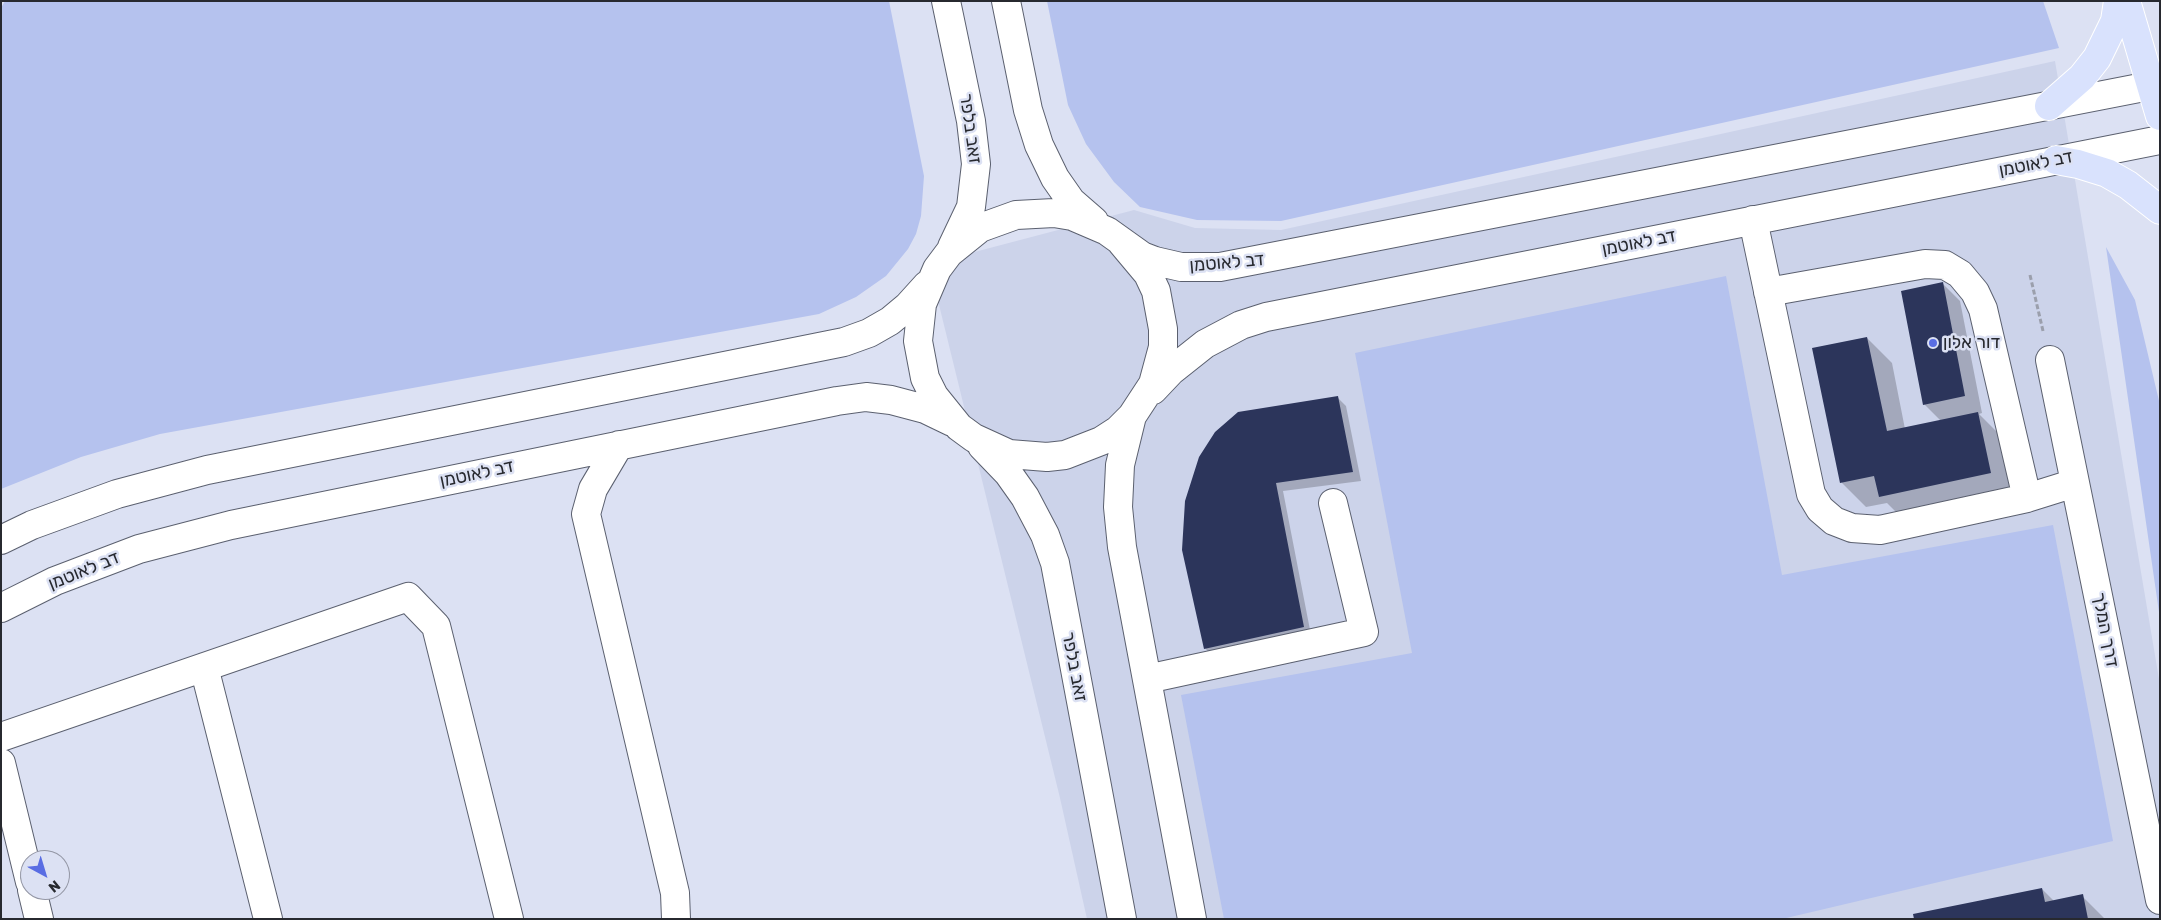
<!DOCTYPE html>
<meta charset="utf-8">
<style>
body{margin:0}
#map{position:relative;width:2161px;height:920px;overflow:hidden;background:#dce1f3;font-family:Rubik,sans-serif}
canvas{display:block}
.frame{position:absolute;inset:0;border:2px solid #27292f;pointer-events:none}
.north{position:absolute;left:20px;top:850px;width:50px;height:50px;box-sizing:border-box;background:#dce1f3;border:1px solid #9497a5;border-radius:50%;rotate:141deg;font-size:14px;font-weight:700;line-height:20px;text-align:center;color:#27292f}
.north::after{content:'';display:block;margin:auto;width:18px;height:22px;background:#596de3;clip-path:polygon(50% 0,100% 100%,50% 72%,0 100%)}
</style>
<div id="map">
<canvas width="2161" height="920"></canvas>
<div class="frame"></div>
<div class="north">N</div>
</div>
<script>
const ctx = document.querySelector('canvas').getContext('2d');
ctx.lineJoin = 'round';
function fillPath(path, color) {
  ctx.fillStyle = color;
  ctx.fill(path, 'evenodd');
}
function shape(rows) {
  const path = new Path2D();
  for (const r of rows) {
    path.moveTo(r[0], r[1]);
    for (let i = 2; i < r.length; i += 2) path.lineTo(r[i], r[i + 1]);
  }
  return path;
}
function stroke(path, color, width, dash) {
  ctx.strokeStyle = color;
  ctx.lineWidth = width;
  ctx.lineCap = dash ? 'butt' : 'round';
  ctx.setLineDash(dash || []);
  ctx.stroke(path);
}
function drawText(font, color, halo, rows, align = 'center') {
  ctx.font = font + ' Rubik,Heebo,sans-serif';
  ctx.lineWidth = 5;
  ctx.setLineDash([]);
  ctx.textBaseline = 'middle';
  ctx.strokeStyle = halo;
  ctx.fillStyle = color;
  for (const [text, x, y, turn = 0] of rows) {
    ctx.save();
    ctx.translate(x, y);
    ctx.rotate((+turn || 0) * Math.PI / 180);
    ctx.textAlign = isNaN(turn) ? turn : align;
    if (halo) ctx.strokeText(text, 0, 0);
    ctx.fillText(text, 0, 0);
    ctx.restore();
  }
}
fillPath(shape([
 [2055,61,2160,685,2160,919,1087,919,1060,798,929,264,1134,210,1195,228,1281,230]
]), '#ccd3ea');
fillPath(shape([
 [5,1,889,1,924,176,921,216,916,234,908,249,886,276,856,297,819,314,160,434,81,457,1,489,1,8],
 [1047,1,2043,1,2059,48,1281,221,1197,220,1140,207,1114,182,1086,144,1068,105],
 [2106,247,2135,300,2160,405,2160,619],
 [1726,276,1782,575,2053,525,2113,841,1782,919,1224,919,1181,695,1412,653,1355,353]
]), '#b5c2ee');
fillPath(shape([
 [1943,284,1960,301,1982,413,1979,414,2003,438,2015,497,1905,521,1887,503,1866,507,1842,483,1867,338,1892,363,1905,429,1941,421,1924,404],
 [1337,397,1346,406,1361,481,1283,491,1311,635,1213,657,1205,648,1183,550,1186,501,1200,458],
 [2042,889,2054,901,2082,896,2105,919,1915,919]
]), '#0003');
fillPath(shape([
 [1943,282,1965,396,1923,405,1901,291],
 [1867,337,1887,431,1978,412,1991,473,1879,497,1874,476,1840,483,1812,348],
 [1338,396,1353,472,1276,483,1304,627,1204,649,1182,550,1185,501,1199,457,1215,432,1238,412],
 [2042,888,2045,902,2083,894,2088,919,1914,919,1913,914]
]), '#2c355b');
const minor = shape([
 [946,1,971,121,976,164,971,207,952,247],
 [1006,1,1028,110,1039,145,1055,178,1071,201,1094,221],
 [1753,220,1811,494,1820,509,1834,521,1852,528,1880,530,2027,498,2075,483],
 [1122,243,1148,274,1156,291,1163,329,1163,347,1153,384,1132,416,1118,430,1101,441,1065,455,1047,457,1009,454,974,438,959,427,934,396,925,378,918,341,922,304,937,269,949,253,980,228,1016,215,1054,213,1072,216,1107,231,1142,256,1155,261,1181,267,1220,267,2160,84],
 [1768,292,1925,264,1945,265,1960,274,1975,292,1983,309,2027,498],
 [2050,360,2160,900],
 [1153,390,1171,371,1205,344,1241,325,1266,317,2160,140],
 [1132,416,1120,465,1118,507,1122,547,1192,919],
 [619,445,593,489,586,514,675,893,676,919],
 [982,446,1008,473,1025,497,1045,535,1055,563,1122,919],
 [1,540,32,525,117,494,207,470,844,342,869,333,890,321,908,306,927,285],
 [1,608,55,581,139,549,231,525,837,401,866,397,891,400,925,409,952,422],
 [204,667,268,919],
 [1147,679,1364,632,1333,503],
 [1,737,408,597,436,626,509,919],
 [1,763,30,882],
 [32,890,39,919]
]);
const major = shape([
 [2126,1,2160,116],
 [2049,106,2082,77,2097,58,2115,21,2118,1],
 [2056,160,2078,164,2107,173,2128,185,2160,210]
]);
stroke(minor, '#5b606f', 30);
stroke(major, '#fff', 30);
stroke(shape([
 [2030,275,2043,331]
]), '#9b9fac', 3, [5, 2.5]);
stroke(minor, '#fff', 28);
stroke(major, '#d9e2fd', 28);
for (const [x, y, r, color] of [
 [1933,343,5,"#596de3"]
]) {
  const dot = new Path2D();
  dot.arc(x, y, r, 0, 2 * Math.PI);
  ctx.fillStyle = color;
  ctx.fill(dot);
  stroke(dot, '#dce1f3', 2);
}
drawText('18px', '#27292f', '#dce1f3', [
 ["זאב בלפר",970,129,82],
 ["דב לאוטמן",2036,164,-11],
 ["דב לאוטמן",1639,243,-11],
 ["דב לאוטמן",1227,263,-5],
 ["דב לאוטמן",477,474,-12],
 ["דב לאוטמן",84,571,-22],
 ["דרך המלך",2105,630,79],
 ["זאב בלפר",1074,667,79]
]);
drawText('18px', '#27292f', '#dce1f3', [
 ["דור אלון",1943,343]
], 'left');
</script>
